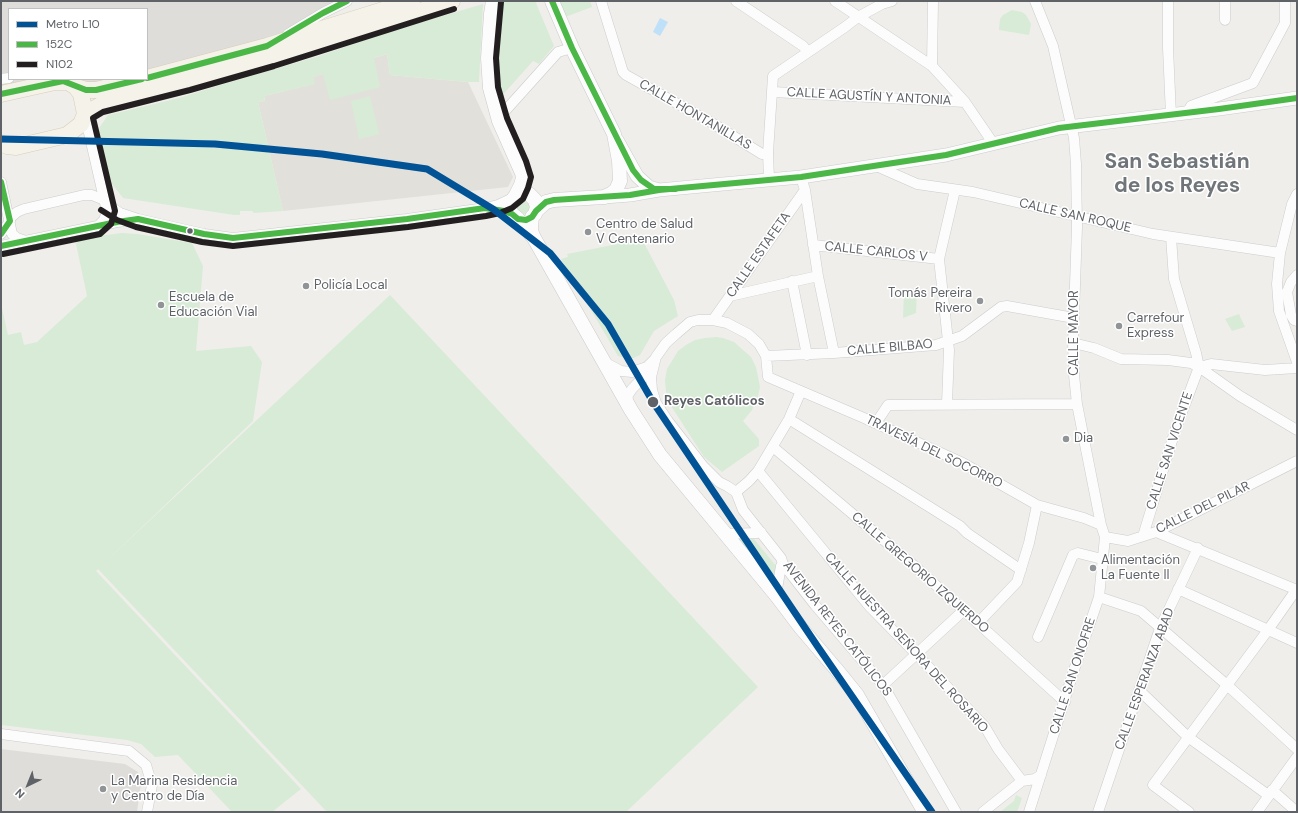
<!DOCTYPE html>
<meta charset="utf-8">
<style>
body{margin:0}
#map{position:relative;width:1298px;height:813px;overflow:hidden;background:#efeeea;font-family:"DM Sans",sans-serif}
canvas{display:block}
.frame{position:absolute;inset:0;border:2px solid #5f6368;pointer-events:none}
.legend{position:absolute;left:8px;top:8px;width:140px;height:72px;box-sizing:border-box;background:#fff;border:1px solid #bfc1c3;margin:0;padding:5px 7px;list-style:none;font-size:12px;color:#5f6368}
.legend li{display:flex;align-items:center;gap:8px;height:20px}
.legend b{width:20px;border:1px solid #bfc1c3}
.north{position:absolute;left:8px;top:765px;width:40px;height:40px;-webkit-text-stroke:3px #fff;paint-order:stroke;rotate:223deg;font-size:11px;font-weight:700;line-height:16px;text-align:center;color:#5f6368}
.north::after{content:'';display:block;margin:auto;width:14px;height:18px;background:#5f6368;clip-path:polygon(50% 0,100% 100%,50% 72%,0 100%)}
</style>
<div id="map">
<canvas width="1298" height="813"></canvas>
<div class="frame"></div>
<ul class="legend">
<li><b style="height:5px;background:#015396"></b>Metro L10</li>
<li><b style="height:5px;background:#4ab747"></b>152C</li>
<li><b style="height:5px;background:#231f20"></b>N102</li>
</ul>
<div class="north">N</div>
</div>
<script>
const ctx = document.querySelector('canvas').getContext('2d');
ctx.lineJoin = 'round';
function fillPath(path, color) {
  ctx.fillStyle = color;
  ctx.fill(path, 'evenodd');
}
function shape(rows) {
  const path = new Path2D();
  for (const r of rows) {
    if (r.length === 3) {
      path.moveTo(r[0] + r[2], r[1]);
      path.arc(r[0], r[1], r[2], 0, 2 * Math.PI);
      continue;
    }
    path.moveTo(r[0], r[1]);
    for (let i = 2; i < r.length; i += 2) path.lineTo(r[i], r[i + 1]);
  }
  return path;
}
function stroke(path, color, width, dash) {
  ctx.strokeStyle = color;
  ctx.lineWidth = width;
  ctx.lineCap = dash ? 'butt' : 'round';
  ctx.setLineDash(dash || []);
  ctx.stroke(path);
}
function drawText(font, color, halo, rows, align = 'center') {
  ctx.font = font + ' "DM Sans",sans-serif';
  ctx.lineWidth = 3;
  ctx.setLineDash([]);
  ctx.textBaseline = 'middle';
  ctx.strokeStyle = halo;
  ctx.fillStyle = color;
  for (const [text, x, y, turn = 0] of rows) {
    ctx.save();
    ctx.translate(x, y);
    ctx.rotate((+turn || 0) * Math.PI / 180);
    ctx.textAlign = isNaN(turn) ? turn : align;
    if (halo) ctx.strokeText(text, 0, 0);
    ctx.fillText(text, 0, 0);
    ctx.restore();
  }
}
fillPath(shape([
 [1,1,335,1,292,32,147,78,147,9,9,9,9,79,142,79,1,94],
 [1,749,125,764,138,772,141,783,137,812,1,812]
]), '#dfddda');
fillPath(shape([
 [387,54,390,75,468,82,513,177,508,187,283,211,258,102,265,101,264,96,314,84,313,77]
]), '#e2e0da');
fillPath(shape([
 [502,1,537,1,536,3,554,46,539,64,533,61,499,99,496,48,497,25],
 [559,1,590,1,592,7,565,17],
 [483,4,479,82,468,82,390,75,387,54,374,58,380,87,330,100,323,74,313,77,315,84,264,96,265,101,258,102,283,211,254,213,252,211,240,211,240,215,234,215,123,198,112,184,98,136,100,127,108,115,179,98,217,86,319,56,385,33],
 [1012,10,1022,12,1026,15,1031,24,1029,35,999,30,1000,19,1003,15],
 [370,96,379,134,359,139,351,101],
 [524,208,6],
 [122,233,137,234,192,243,203,266,196,351,251,346,262,362,253,421,96,571,301,789,272,812,232,812,178,755,155,757,141,744,127,740,1,725,1,304,8,335,21,332,24,345,37,342,87,296,75,239],
 [633,241,634,243,643,241,674,300,678,316,654,331,640,355,631,359,618,356,561,259,568,257,567,254],
 [904,291,917,292,916,313,903,318],
 [390,295,758,687,626,812,327,812,98,569],
 [1239,314,1245,327,1232,331,1225,319],
 [716,337,723,338,734,342,751,357,756,367,760,387,758,396,752,410,743,421,759,439,759,446,722,472,704,457,673,409,668,401,666,391,665,380,667,369,678,351,686,345,695,340,705,338],
 [736,538,754,539,776,566,774,585],
 [1016,795,1022,798,1017,812,1000,812,1014,801]
]), '#d8ebd6');
fillPath(shape([
 [660,18,668,22,660,36,653,32]
]), '#bfe0f9');
const minor = shape([
 [601,1,623,72,626,75,712,123,762,154,768,153],
 [736,1,803,46,808,52],
 [835,1,932,66,965,102,993,143],
 [1168,1,1168,48,1171,115],
 [1225,20,1225,1],
 [288,34,323,13,347,1],
 [932,66,933,1],
 [1,79,9,78],
 [773,92,965,102],
 [1187,113,1191,106,1253,83,1285,23,1285,1],
 [84,117,89,133,107,212,104,220,98,226],
 [499,121,505,111,558,52,572,48],
 [874,165,917,184,973,192,1153,234,1280,253],
 [801,177,805,190,818,276,834,353],
 [769,179,768,153,773,76,845,27,858,17,882,4,892,1],
 [1,182,12,234,17,238,26,241],
 [1297,194,1292,204,1280,253,1277,284,1279,311,1297,362],
 [105,203,120,213,138,219,204,234,233,238,407,219,485,208,498,205,513,198],
 [9,219,17,212,24,209,84,195,92,195,104,200],
 [1,234,10,221],
 [1171,237,1174,279,1196,353,1199,367],
 [813,245,939,259],
 [1,246,117,222,136,220],
 [1297,275,1291,282,1287,292,1291,315,1294,320,1297,321],
 [792,281,807,355],
 [730,296,818,276],
 [713,320,805,190],
 [1073,343,1094,348,1121,359,1168,360,1191,363,1199,367,1240,396,1297,430],
 [766,356,834,353,936,345,962,336,1001,307,1007,306,1074,318],
 [604,362,621,371,632,372,647,367,655,359],
 [1199,367,1211,364,1265,370,1297,368],
 [627,403,628,395,632,389,652,368],
 [947,404,949,350,939,259,955,190],
 [789,419,960,526,967,533,1021,570],
 [876,423,888,405,1077,404],
 [773,447,918,569,1065,702],
 [758,471,870,607,923,661,985,727,998,749,1022,781],
 [736,492,727,486,719,482,703,466,668,421,656,403,652,390,651,377,656,357,666,343,676,334,690,322,698,320,713,320,727,323,748,334,759,344,766,356,768,377,864,418,963,463,1037,505,1084,518,1101,525],
 [736,492,743,510,781,558,783,564,815,605,883,685,956,812],
 [736,492,749,481,758,471,789,419,801,391],
 [1156,532,1297,590],
 [724,534,757,533,761,532],
 [1143,536,1175,431,1199,367],
 [1105,537,1128,541,1156,532,1297,461],
 [1178,589,1297,643],
 [776,595,781,566,783,564],
 [1099,597,1141,611,1227,685,1297,749],
 [978,623,1017,582,1029,543,1037,505],
 [1038,637,1073,555,1078,553,1102,559],
 [883,685,964,610],
 [1140,691,1188,737,1268,795],
 [1,734,129,751,146,765,152,785,147,812],
 [1272,790,1297,812],
 [983,812,1022,781,1035,779,1041,775],
 [1029,812,1075,667,1099,597,1105,537,1101,525,1077,404,1074,375,1073,343,1077,227,1076,164,1074,138,1053,46,1035,1],
 [1098,812,1160,628,1198,548],
 [1189,812,1153,785,1268,630,1296,590],
 [1257,812,1297,757]
]);
const tertiary = shape([
 [617,140,637,176,649,187,659,190],
 [604,197,630,195,659,190,723,184,801,177,946,155,1059,128,1219,109,1297,98]
]);
const secondary = shape([
 [493,1,491,14,488,58,490,88,499,121,522,173,523,178,521,185,516,195],
 [536,211,546,202,554,200,604,197,611,194,616,190,620,181,619,161,614,134,572,48,552,1],
 [534,238,518,219,512,214,510,210,511,202,516,195,520,193,529,194,535,200,537,207,535,214,532,217,531,226,531,231,534,238,631,410,660,455,776,595,801,628,836,669,857,695,924,811]
]);
const primary = shape([
 [147,78,267,46,412,1],
 [76,87,86,90,96,90,142,79],
 [1,94,55,82,68,82,76,87,81,94,85,114,81,124,67,135,16,147,7,146,1,143],
 [85,114,106,102,188,82,272,58,452,1]
]);
stroke(minor, '#cbcccc', 11);
stroke(tertiary, '#cbcccc', 14);
stroke(secondary, '#cacacb', 15);
stroke(primary, '#d7ceb8', 17);
stroke(minor, '#fdfcfc', 10);
stroke(tertiary, '#fdfcfc', 13);
stroke(secondary, '#fdfcfc', 14);
stroke(primary, '#f4f2e9', 16);
stroke(shape([
 [552,1,572,48,633,170,641,180,654,189,676,189],
 [147,78,267,46,323,13,347,1],
 [1,94,63,81,86,90,96,90,142,79],
 [1,182,10,221,1,234],
 [1,246,117,222,138,219,204,234,233,238,407,219,485,208,504,211,512,214,518,219,526,220,532,217,536,211,546,202,554,200,630,195,659,190,801,177,946,155,1059,128,1219,109,1297,98]
]), '#4ab747', 6);
stroke(shape([
 [101,210,117,220,136,227,202,242,233,246,408,227,486,216,500,213,512,208,523,199,528,188,531,177,526,161,507,118,498,87,496,58,501,2],
 [3,254,100,234,111,224,115,211,93,118,103,112,190,90,274,66,454,9]
]), '#231f20', 6);
stroke(shape([
 [1,139,215,144,322,154,427,169,493,209,550,253,608,324,653,402,818,647,932,812]
]), '#015396', 7);
for (const [x, y, r, color] of [
 [190,231,3.5,"#5f6368"],
 [588,232,4,"#919496"],
 [306,286,4,"#919496"],
 [980,301,4,"#919496"],
 [161,305,4,"#919496"],
 [1119,326,4,"#919496"],
 [653,402,6,"#5f6368"],
 [1066,439,4,"#919496"],
 [1093,568,4,"#919496"],
 [103,789,4,"#919496"]
]) {
  const dot = new Path2D();
  dot.arc(x, y, r, 0, 2 * Math.PI);
  ctx.fillStyle = color;
  ctx.fill(dot);
  stroke(dot, '#fff', 1.5);
}
drawText('13px', '#5f6368', '#fff', [
 ["CALLE AGUSTÍN Y ANTONIA",869,97,3],
 ["CALLE HONTANILLAS",695,115,30],
 ["CALLE SAN ROQUE",1075,216,13],
 ["CALLE CARLOS V",876,252,6],
 ["CALLE ESTAFETA",759,255,-55],
 ["CALLE MAYOR",1075,333,-90],
 ["CALLE BILBAO",890,348,-5],
 ["CALLE SAN VICENTE",1170,451,-72],
 ["TRAVESÍA DEL SOCORRO",934,452,26],
 ["CALLE DEL PILAR",1203,508,-26],
 ["CALLE GREGORIO IZQUIERDO",920,573,41],
 ["AVENIDA REYES CATÓLICOS",837,629,52],
 ["CALLE NUESTRA SEÑORA DEL ROSARIO",906,643,48],
 ["CALLE SAN ONOFRE",1073,676,-72],
 ["CALLE ESPERANZA ABAD",1145,679,-70]
]);
drawText('13px', '#5f6368', '#fff', [
 ["Centro de Salud",596,225],
 ["V Centenario",596,240],
 ["Policía Local",314,286],
 ["Tomás Pereira",972,294,"right"],
 ["Rivero",972,309,"right"],
 ["Escuela de",169,298],
 ["Educación Vial",169,313],
 ["Carrefour",1127,319],
 ["Express",1127,334],
 ["Dia",1074,439],
 ["Alimentación",1101,561],
 ["La Fuente II",1101,576],
 ["La Marina Residencia",111,782],
 ["y Centro de Día",111,797]
], 'left');
drawText('bold 13px', '#5f6368', '#fff', [
 ["Reyes Católicos",664,402]
], 'left');
drawText('bold 21px', '#70757a', '#fff', [
 ["San Sebastián",1177,162],
 ["de los Reyes",1177,186]
]);
</script>
